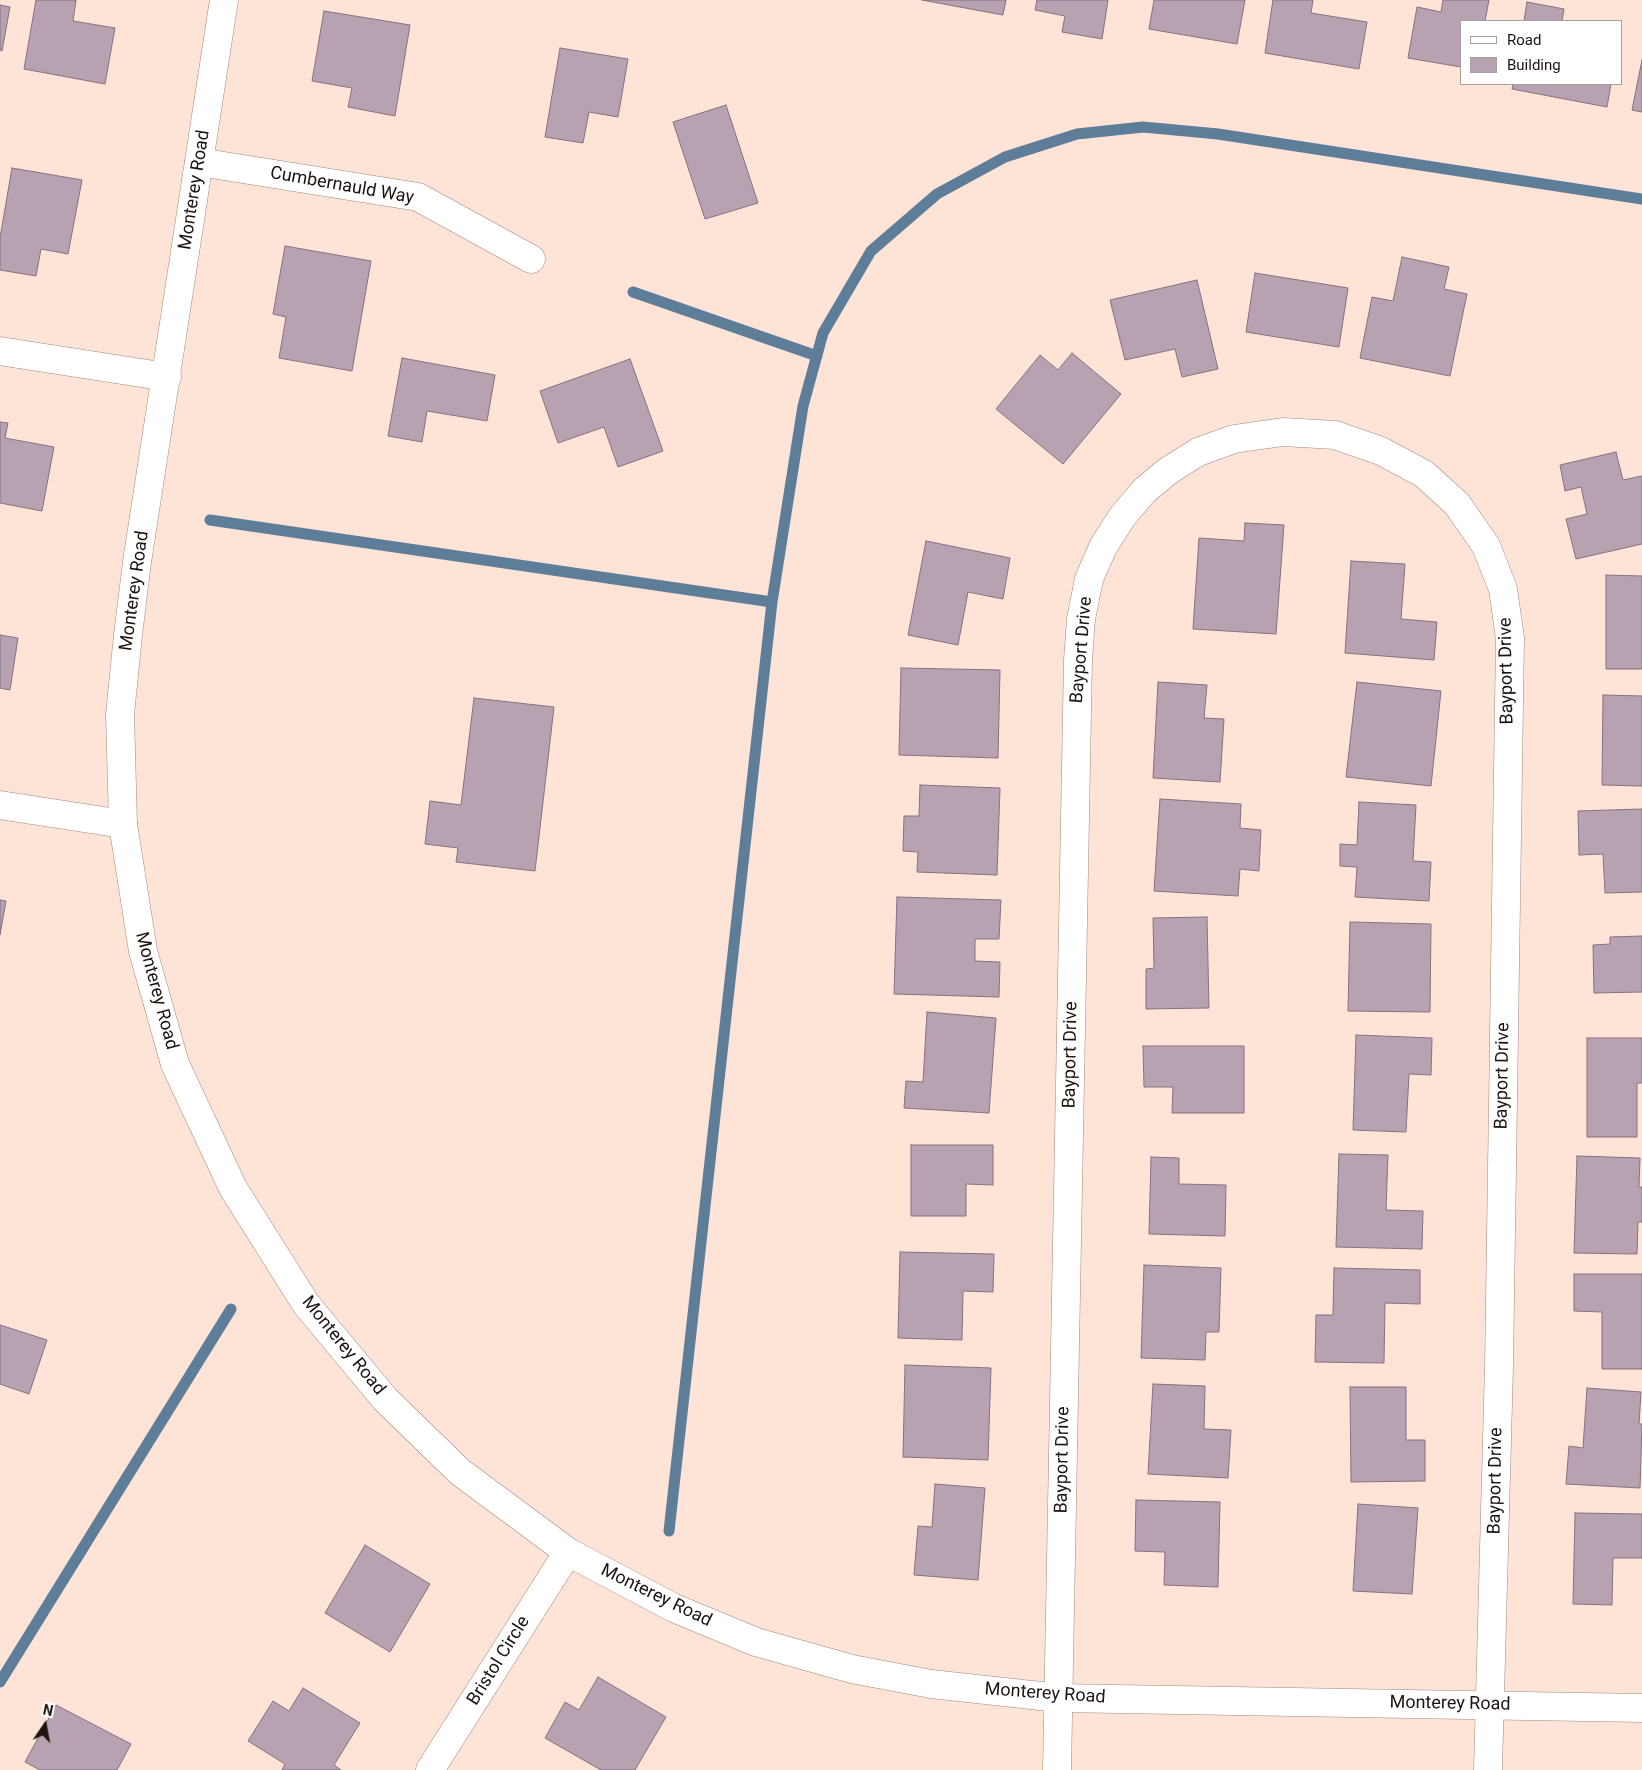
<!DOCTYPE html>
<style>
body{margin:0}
#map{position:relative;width:1642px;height:1770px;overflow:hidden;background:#fee3d7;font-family:Roboto,sans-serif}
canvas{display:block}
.legend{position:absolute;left:1460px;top:20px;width:162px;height:65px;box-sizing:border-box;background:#fff;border:1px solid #a5a19f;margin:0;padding:6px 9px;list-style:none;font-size:15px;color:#1d140f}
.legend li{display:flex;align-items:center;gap:10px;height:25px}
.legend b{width:25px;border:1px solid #a5a19f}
.north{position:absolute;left:20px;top:1700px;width:50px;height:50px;-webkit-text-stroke:4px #fff;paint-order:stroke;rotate:12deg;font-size:14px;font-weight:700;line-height:20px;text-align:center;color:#1d140f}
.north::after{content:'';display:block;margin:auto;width:18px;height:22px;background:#1d140f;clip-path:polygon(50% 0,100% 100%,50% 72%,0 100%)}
</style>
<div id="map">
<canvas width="1642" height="1770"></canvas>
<ul class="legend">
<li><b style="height:6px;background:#fff"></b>Road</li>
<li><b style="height:14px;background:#b8a2b2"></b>Building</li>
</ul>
<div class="north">N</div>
</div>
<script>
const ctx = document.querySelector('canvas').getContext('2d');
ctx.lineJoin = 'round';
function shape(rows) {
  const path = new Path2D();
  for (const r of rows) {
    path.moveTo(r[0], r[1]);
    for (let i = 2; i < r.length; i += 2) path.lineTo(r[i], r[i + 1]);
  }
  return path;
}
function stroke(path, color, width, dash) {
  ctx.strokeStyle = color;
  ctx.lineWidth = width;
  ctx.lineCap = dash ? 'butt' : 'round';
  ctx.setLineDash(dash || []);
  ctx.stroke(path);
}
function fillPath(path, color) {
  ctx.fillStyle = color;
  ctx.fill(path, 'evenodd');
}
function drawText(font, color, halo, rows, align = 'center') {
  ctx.font = font + ' Roboto,sans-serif';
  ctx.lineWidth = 4.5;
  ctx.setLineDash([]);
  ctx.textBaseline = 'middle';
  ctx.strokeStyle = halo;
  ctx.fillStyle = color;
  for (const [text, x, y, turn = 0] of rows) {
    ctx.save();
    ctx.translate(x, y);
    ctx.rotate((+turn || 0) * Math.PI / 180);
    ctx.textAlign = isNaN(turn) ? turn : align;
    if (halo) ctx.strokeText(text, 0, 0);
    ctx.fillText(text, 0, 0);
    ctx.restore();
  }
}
stroke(shape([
 [633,292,817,356],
 [210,520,772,602],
 [669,1531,772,602,803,406,823,333,871,251,937,194,1005,157,1077,134,1143,127,1218,134,1642,199],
 [0,1682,231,1309]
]), '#5e7d98', 11);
const building = shape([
 [36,0,76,0,73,21,115,28,105,84,24,69,36,0],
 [922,0,1006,0,1003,15,922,0],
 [1037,0,1108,0,1102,39,1062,32,1065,16,1035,10,1037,0],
 [1154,0,1245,0,1237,44,1149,29,1154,0],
 [1273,0,1313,0,1311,13,1367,22,1359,69,1265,53,1273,0],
 [1443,0,1489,0,1485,21,1461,21,1461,67,1408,58,1417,7,1441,12,1443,0],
 [1527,2,1564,9,1562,21,1524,21,1527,2],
 [0,5,10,7,2,51,0,50,0,5],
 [324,11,410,25,395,116,348,107,352,88,312,81,324,11],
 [560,48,628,59,618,117,589,112,583,143,545,137,560,48],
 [1642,60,1642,112,1632,110,1642,60],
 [1513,84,1611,84,1607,107,1512,89,1513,84],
 [726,105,758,203,705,219,673,122,726,105],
 [12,168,82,180,68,254,41,249,36,276,0,270,0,238,12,168],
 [285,246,371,261,352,371,279,358,286,317,273,314,285,246],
 [1402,257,1449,267,1444,289,1467,294,1450,376,1360,358,1372,297,1393,301,1402,257],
 [1255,273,1348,288,1339,347,1246,332,1255,273],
 [1197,280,1218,369,1182,377,1175,349,1125,360,1110,300,1197,280],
 [1072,353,1121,394,1063,464,996,409,1040,355,1058,370,1072,353],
 [402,358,495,375,487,421,427,411,422,442,388,436,402,358],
 [630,359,663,451,618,467,604,427,558,443,540,391,630,359],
 [0,422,8,423,5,438,54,447,42,511,0,503,0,422],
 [1616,452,1623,480,1642,476,1642,544,1576,559,1566,519,1587,514,1581,487,1565,491,1560,465,1616,452],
 [1245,523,1284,525,1276,634,1193,629,1199,538,1244,541,1245,523],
 [926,541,1010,558,1003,599,968,592,958,645,908,635,926,541],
 [1351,561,1405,564,1401,619,1437,622,1434,660,1345,653,1351,561],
 [1606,575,1642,576,1642,669,1606,669,1606,575],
 [0,635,18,638,10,690,0,688,0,635],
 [901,668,1000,670,998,758,899,755,901,668],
 [1158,682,1207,685,1204,718,1224,719,1220,782,1153,778,1158,682],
 [1357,682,1441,691,1431,786,1346,777,1357,682],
 [1603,695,1642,696,1642,786,1602,785,1603,695],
 [474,698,554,707,535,871,456,862,458,848,425,844,430,801,461,805,474,698],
 [920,785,1000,788,997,875,917,872,918,852,903,851,904,816,919,816,920,785],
 [1160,799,1241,804,1240,828,1261,830,1259,871,1240,869,1238,896,1154,891,1160,799],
 [1359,802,1416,805,1413,861,1431,862,1429,901,1355,897,1357,867,1340,866,1340,844,1357,845,1359,802],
 [1642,809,1642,892,1605,893,1603,854,1579,855,1578,811,1642,809],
 [897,897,1001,900,999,939,975,939,975,961,1000,962,999,997,894,994,897,897],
 [0,900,6,901,0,935,0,900],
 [1207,917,1209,1008,1146,1009,1146,969,1154,968,1153,918,1207,917],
 [1350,922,1431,924,1430,1012,1348,1011,1350,922],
 [1642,936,1642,992,1594,993,1593,945,1610,944,1610,937,1642,936],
 [927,1012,996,1018,989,1113,904,1108,906,1081,923,1082,927,1012],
 [1356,1035,1432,1038,1431,1075,1409,1074,1406,1132,1353,1130,1356,1035],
 [1587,1038,1642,1038,1642,1083,1637,1083,1637,1137,1587,1137,1587,1038],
 [1143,1046,1244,1046,1244,1113,1172,1113,1173,1087,1144,1087,1143,1046],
 [911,1145,993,1145,993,1185,966,1184,966,1216,911,1216,911,1145],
 [1339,1154,1388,1155,1386,1210,1423,1211,1422,1249,1336,1247,1339,1154],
 [1577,1156,1640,1158,1639,1187,1642,1187,1642,1222,1638,1222,1637,1254,1574,1253,1577,1156],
 [1151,1157,1179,1158,1179,1184,1226,1185,1225,1236,1149,1234,1151,1157],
 [900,1252,994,1254,993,1292,963,1291,962,1340,898,1338,900,1252],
 [1144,1265,1221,1268,1219,1332,1206,1332,1205,1360,1141,1358,1144,1265],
 [1334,1268,1420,1270,1420,1304,1385,1303,1384,1363,1315,1362,1316,1315,1333,1315,1334,1268],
 [1574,1274,1642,1274,1642,1369,1602,1369,1602,1312,1574,1311,1574,1274],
 [0,1325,47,1340,29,1394,0,1384,0,1325],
 [905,1365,991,1368,988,1460,903,1457,905,1365],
 [1153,1384,1205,1386,1204,1429,1231,1430,1228,1478,1148,1474,1153,1384],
 [1350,1387,1406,1387,1406,1440,1425,1440,1425,1481,1351,1482,1350,1387],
 [1587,1388,1641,1392,1639,1424,1642,1424,1640,1488,1566,1484,1569,1446,1583,1448,1587,1388],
 [935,1484,985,1488,978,1580,914,1575,918,1526,932,1527,935,1484],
 [1136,1500,1220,1502,1218,1587,1164,1585,1165,1552,1135,1551,1136,1500],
 [1358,1504,1418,1508,1412,1594,1353,1591,1358,1504],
 [1575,1513,1642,1514,1642,1558,1613,1558,1612,1605,1573,1604,1575,1513],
 [365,1545,430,1584,390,1652,325,1613,365,1545],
 [598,1677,666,1717,635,1770,601,1770,545,1738,565,1702,579,1710,598,1677],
 [303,1688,360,1723,334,1765,341,1770,282,1770,285,1764,248,1741,273,1701,289,1711,303,1688],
 [56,1705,131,1744,117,1770,40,1770,25,1762,56,1705]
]);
fillPath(building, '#b8a2b2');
stroke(building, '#867180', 1);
const minor = shape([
 [199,162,418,197,531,259],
 [0,351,167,377],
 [0,805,123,824],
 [430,1770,568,1552],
 [1057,1770,1078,660,1081,619,1089,579,1103,547,1122,517,1144,491,1168,471,1198,452,1234,439,1283,432,1335,435,1381,451,1424,474,1457,504,1486,546,1503,589,1510,638,1499,1366,1488,1770]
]);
const tertiary = shape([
 [224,0,137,562,128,635,120,714,123,824,143,951,175,1064,233,1188,306,1304,385,1399,460,1472,568,1552,674,1608,756,1642,852,1669,931,1684,1059,1698,1642,1708]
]);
stroke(minor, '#a0887d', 29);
stroke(tertiary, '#a0887d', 29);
stroke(minor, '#fff', 28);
stroke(tertiary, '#fff', 28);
drawText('18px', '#1d140f', '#fff', [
 ["Cumbernauld Way",342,186,10],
 ["Monterey Road",195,190,-81],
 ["Monterey Road",135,591,-82],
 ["Bayport Drive",1082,650,-85],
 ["Bayport Drive",1507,671,-91],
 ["Monterey Road",156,991,75],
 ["Bayport Drive",1071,1055,-89],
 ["Bayport Drive",1503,1076,-89],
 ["Monterey Road",343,1346,51],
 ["Bayport Drive",1063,1460,-89],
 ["Bayport Drive",1496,1481,-89],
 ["Monterey Road",656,1596,26],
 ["Bristol Circle",499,1661,-58],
 ["Monterey Road",1045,1694,4],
 ["Monterey Road",1450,1704,1]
]);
</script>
